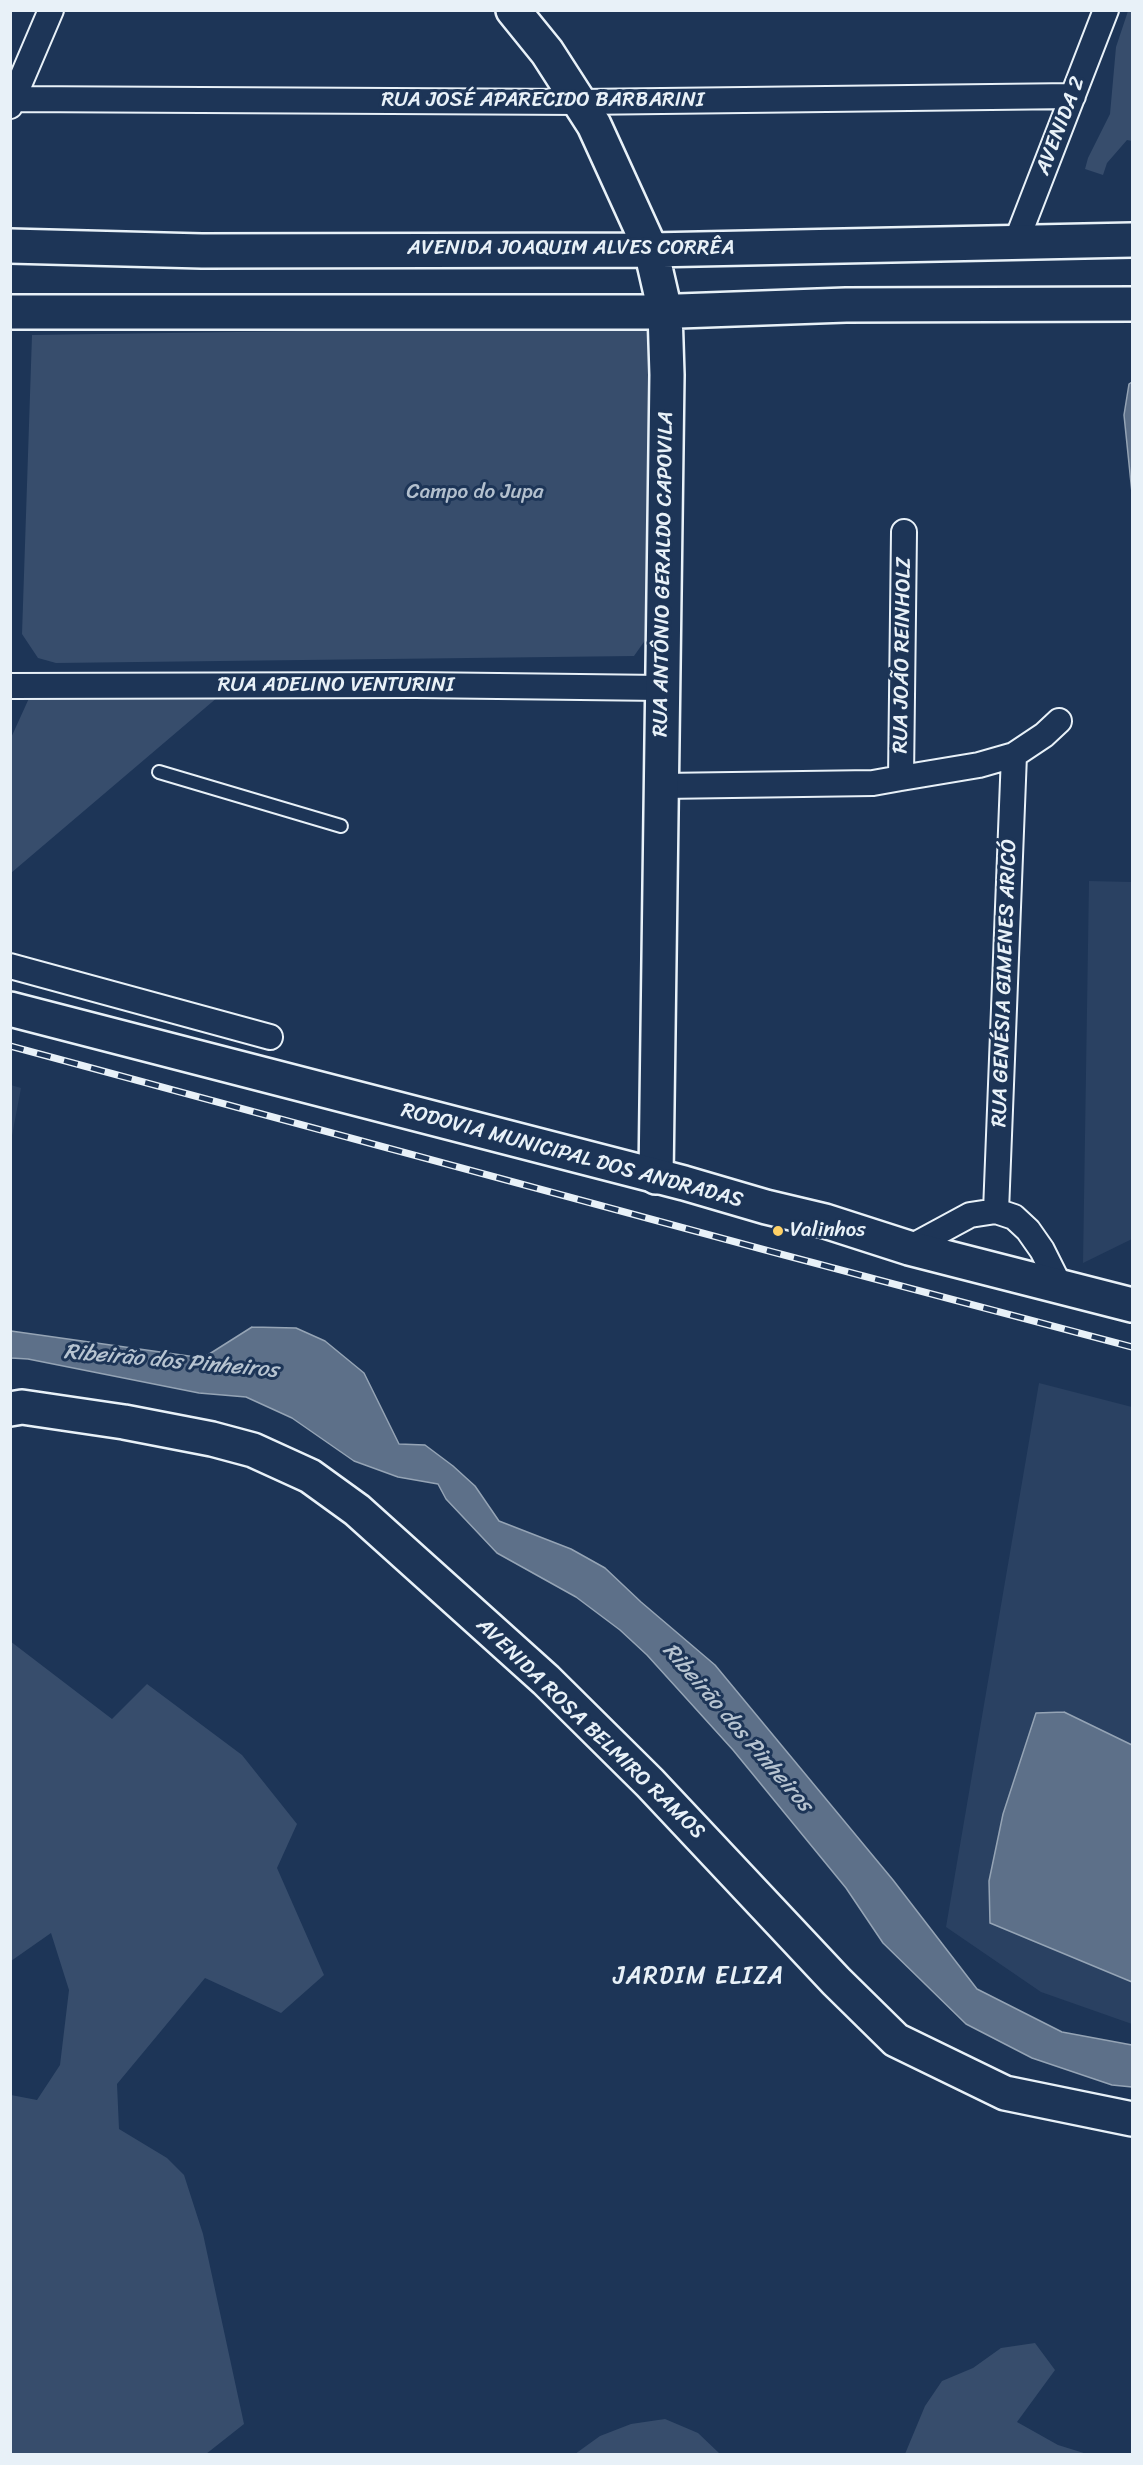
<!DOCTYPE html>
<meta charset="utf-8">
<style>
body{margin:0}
#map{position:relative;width:1143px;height:2465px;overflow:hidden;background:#1d3557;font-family:Sriracha,sans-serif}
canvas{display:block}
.frame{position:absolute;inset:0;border:12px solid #e8f1f8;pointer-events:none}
</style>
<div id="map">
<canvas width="1143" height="2465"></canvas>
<div class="frame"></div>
</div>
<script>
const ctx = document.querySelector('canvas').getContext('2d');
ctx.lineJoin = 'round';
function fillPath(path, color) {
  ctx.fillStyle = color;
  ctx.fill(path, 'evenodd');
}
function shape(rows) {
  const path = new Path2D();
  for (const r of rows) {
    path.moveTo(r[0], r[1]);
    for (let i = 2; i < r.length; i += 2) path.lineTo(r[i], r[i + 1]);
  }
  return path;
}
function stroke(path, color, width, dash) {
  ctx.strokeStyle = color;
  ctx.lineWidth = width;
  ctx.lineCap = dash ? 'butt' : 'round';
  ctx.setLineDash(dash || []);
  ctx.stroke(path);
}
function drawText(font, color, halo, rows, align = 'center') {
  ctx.font = font + ' Sriracha,sans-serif';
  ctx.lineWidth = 6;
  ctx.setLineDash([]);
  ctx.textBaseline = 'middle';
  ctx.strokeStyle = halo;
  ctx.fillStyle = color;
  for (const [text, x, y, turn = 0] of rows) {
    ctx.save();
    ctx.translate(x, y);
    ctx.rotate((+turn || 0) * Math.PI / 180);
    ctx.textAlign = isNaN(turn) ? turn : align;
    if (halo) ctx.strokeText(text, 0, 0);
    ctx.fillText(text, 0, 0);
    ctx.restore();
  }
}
fillPath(shape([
 [1089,881,1132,882,1132,1239,1083,1263],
 [11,1085,21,1088,11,1141,10,1085],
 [1039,1383,1132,1407,1132,2024,1041,1992,946,1927]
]), '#2a4162');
fillPath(shape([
 [1128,11,1132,11,1132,141,1127,140,1107,163,1103,175,1085,169,1088,158,1110,114,1116,47],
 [645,326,657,344,646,639,634,656,56,663,38,658,22,634,32,335],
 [225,691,11,873,10,740,30,696],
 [10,1641,112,1719,147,1684,242,1755,297,1824,277,1868,324,1975,281,2013,205,1978,117,2084,119,2129,167,2158,184,2175,203,2234,244,2424,206,2454,11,2454,11,2095,37,2100,60,2065,69,1990,51,1933,11,1961],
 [1035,2343,1055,2370,1017,2422,1058,2445,1087,2454,905,2454,925,2406,942,2381,973,2368,1001,2348],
 [665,2419,698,2433,719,2453,575,2454,600,2436,631,2424]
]), '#374d6c');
const water = shape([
 [1132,382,1132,493,1124,415,1129,384,1132,382],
 [252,1327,296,1328,325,1341,364,1373,399,1444,425,1445,453,1466,475,1486,499,1521,571,1549,605,1568,641,1602,715,1665,893,1880,977,1989,1062,2032,1132,2045,1132,2087,1112,2085,1032,2058,966,2024,883,1943,846,1888,733,1750,647,1655,620,1630,576,1597,497,1553,446,1499,438,1484,398,1477,354,1461,292,1418,246,1397,199,1393,28,1359,11,1358,11,1331,203,1358,252,1327],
 [1064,1712,1132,1745,1132,1982,990,1923,989,1881,1003,1814,1036,1713,1064,1712]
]);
fillPath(water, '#5d7089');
stroke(water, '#95a4b5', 1.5);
const lane = shape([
 [159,772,341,826]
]);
const street = shape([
 [13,99,580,102,1073,96],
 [10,106,51,10],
 [1016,242,1106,10],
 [10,686,416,685,662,688],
 [901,778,904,532],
 [662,786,873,783,901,778,979,765,1014,755,1044,735,1059,721],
 [10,966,270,1037],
 [996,1211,1014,755],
 [909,1248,970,1215,996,1211,1014,1217,1028,1230,1042,1250,1061,1288]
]);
const secondary = shape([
 [513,10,547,52,594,125,651,250,665,311,667,375,656,1177],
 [10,246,202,251,651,250,1132,240],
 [10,312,651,312,846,305,1132,304],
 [10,1409,22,1407,124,1422,212,1439,253,1450,310,1476,357,1510,546,1680,650,1783,836,1981,896,2040,1005,2093,1132,2119]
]);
const primary = shape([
 [10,1009,684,1183,766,1207,825,1221,909,1248,1132,1305]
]);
stroke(lane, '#e8f1f8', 16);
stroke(street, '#e8f1f8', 28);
stroke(secondary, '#e8f1f8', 38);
stroke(primary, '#e8f1f8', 38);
stroke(lane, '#1d3557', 12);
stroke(street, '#1d3557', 24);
stroke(secondary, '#1d3557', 33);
stroke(primary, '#1d3557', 33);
const rail = shape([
 [10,1046,769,1251,1132,1347]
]);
stroke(rail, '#e8f1f8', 7);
stroke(rail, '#1d3557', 4.5, [14]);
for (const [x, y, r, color] of [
 [778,1231,6,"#ffd166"]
]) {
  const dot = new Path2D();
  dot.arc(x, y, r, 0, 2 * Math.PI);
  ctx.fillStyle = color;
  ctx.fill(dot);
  stroke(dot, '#1d3557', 2);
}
drawText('21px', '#e8f1f8', '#1d3557', [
 ["RUA JOSÉ APARECIDO BARBARINI",543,101],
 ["AVENIDA 2",1061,126,-69],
 ["AVENIDA JOAQUIM ALVES CORRÊA",571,249],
 ["RUA ANTÔNIO GERALDO CAPOVILA",664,574,-89],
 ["RUA JOÃO REINHOLZ",903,655,-89],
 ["RUA ADELINO VENTURINI",336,686],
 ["RUA GENÉSIA GIMENES ARICÓ",1005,983,-88],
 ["RODOVIA MUNICIPAL DOS ANDRADAS",572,1156,15],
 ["AVENIDA ROSA BELMIRO RAMOS",590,1729,44]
]);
drawText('21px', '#b3c0ce', '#1d3557', [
 ["Campo do Jupa",475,493]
]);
drawText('21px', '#e8f1f8', '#1d3557', [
 ["Valinhos",790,1231]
], 'left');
drawText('italic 22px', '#b7c4d1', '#1d3557', [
 ["Ribeirão dos Pinheiros",171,1362,5],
 ["Ribeirão dos Pinheiros",737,1728,49]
]);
ctx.letterSpacing = '1.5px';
drawText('24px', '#e8f1f8', '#1d3557', [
 ["JARDIM ELIZA",699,1977]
]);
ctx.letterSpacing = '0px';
</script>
